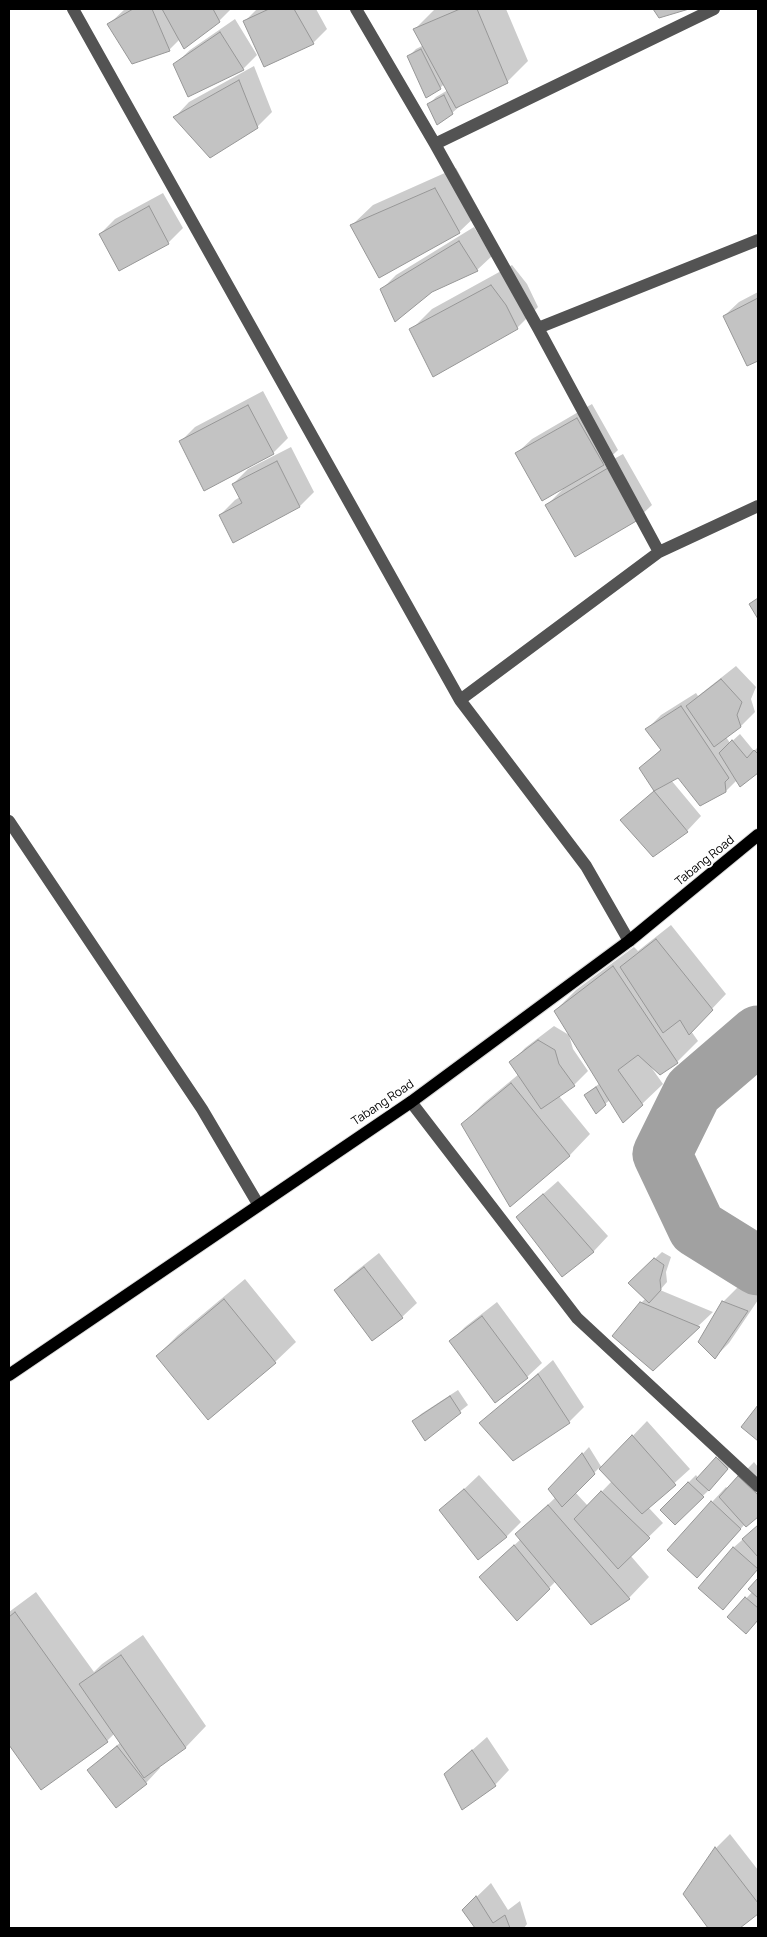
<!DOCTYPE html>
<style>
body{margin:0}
#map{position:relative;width:767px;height:1937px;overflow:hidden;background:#fff;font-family:Manrope,sans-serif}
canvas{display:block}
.frame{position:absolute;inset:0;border:10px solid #000;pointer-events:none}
</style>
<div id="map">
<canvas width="767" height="1937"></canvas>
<div class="frame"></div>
</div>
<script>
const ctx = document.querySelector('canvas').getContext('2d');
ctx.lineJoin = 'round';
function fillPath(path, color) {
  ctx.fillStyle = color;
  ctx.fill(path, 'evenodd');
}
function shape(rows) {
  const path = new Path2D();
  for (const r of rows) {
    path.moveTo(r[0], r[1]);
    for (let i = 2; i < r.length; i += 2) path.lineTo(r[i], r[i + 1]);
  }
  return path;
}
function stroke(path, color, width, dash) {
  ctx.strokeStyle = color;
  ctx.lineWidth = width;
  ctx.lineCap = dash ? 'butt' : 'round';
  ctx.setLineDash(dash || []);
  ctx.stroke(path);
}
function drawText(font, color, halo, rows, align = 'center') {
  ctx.font = font + ' Manrope,sans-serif';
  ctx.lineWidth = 4;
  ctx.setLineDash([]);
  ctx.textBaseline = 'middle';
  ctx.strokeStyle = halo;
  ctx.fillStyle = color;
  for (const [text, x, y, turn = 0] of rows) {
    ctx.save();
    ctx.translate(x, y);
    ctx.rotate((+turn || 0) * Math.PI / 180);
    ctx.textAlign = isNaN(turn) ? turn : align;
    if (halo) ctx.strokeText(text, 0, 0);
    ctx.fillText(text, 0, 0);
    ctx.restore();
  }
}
fillPath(shape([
 [125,9,231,9,219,21,180,39,169,50,109,24],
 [257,9,316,9,327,29,313,43,245,21],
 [435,9,506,9,528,61,507,82,460,106,452,113,429,104,436,97,448,90,445,83,440,88,409,56,416,49,424,45,415,29],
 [235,19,257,55,243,69,175,64,190,50],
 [254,66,272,112,257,127,175,117,189,102],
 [456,168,480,212,459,232,352,225,373,205],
 [163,193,183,228,168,243,100,234,115,219],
 [474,227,492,256,477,270,382,289,396,275],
 [512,265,527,284,538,307,517,328,411,330,432,309],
 [758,292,758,359,747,364,724,316,739,302],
 [263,391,288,438,273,453,180,442,195,427],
 [592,404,618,450,601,466,623,454,652,505,637,519,546,506,565,487,517,453,532,439],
 [291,447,314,492,300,506,220,515,235,500,240,497,233,484,248,469],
 [736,666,756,687,751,699,755,712,740,727,726,737,730,743,740,734,754,751,758,747,758,771,740,785,737,780,726,791,678,776,671,780,701,816,687,831,653,856,622,820,655,790,641,768,661,749,647,729,661,715,696,693,698,696],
 [671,925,726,994,691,1031,698,1041,677,1062,651,1067,663,1084,642,1104,610,1100,605,1104,585,1095,600,1083,555,1011,576,990,634,947,638,951],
 [554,1026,569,1035,573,1049,588,1071,574,1085,559,1096,590,1134,570,1155,510,1205,463,1124,484,1103,519,1074,511,1063,525,1048],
 [558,1181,608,1236,594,1251,562,1275,517,1217],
 [662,1252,671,1257,666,1272,667,1282,660,1290,713,1312,653,1369,641,1303,646,1298,630,1283],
 [379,1253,417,1303,402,1317,373,1340,335,1291,350,1276],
 [245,1279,296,1342,275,1362,157,1356,178,1335],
 [738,1287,758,1295,758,1300,729,1343,715,1357,723,1302],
 [497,1302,542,1363,527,1377,451,1341,465,1327],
 [553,1360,584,1407,569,1422,514,1460,481,1423],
 [458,1390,468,1405,425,1439,414,1421,421,1414],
 [647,1421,690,1469,648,1507,663,1523,630,1555,649,1577,629,1598,556,1581,517,1620,496,1562,521,1539,517,1534,556,1497,550,1490,589,1447,602,1468],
 [599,1468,612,1481,588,1506,575,1492],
 [724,1451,735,1461,710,1489,675,1523,661,1510,696,1475,698,1478],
 [754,1462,758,1467,758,1515,746,1525,745,1524,711,1562,712,1502,726,1487,728,1489],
 [479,1475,521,1522,506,1537,441,1511],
 [758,1526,758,1569,723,1608,733,1548],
 [758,1580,758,1619,753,1625,729,1617,753,1591,750,1589],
 [36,1592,94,1672,102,1664,143,1635,206,1726,186,1747,159,1766,160,1768,146,1783,88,1770,121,1742,115,1733,107,1741,41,1789,9,1743,9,1612],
 [487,1737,509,1770,495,1785,445,1774],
 [730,1834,758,1870,758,1913,738,1928,710,1928,684,1894,716,1848],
 [491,1883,508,1910,520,1901,527,1924,524,1928,476,1928,463,1910]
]), '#0003');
stroke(shape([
 [758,1035,693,1091,662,1154,697,1228,758,1266]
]), '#a1a1a1', 59);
const building = shape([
 [133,9,152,9,170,51,132,64,107,24,133,9],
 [162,9,213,9,220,22,184,49,162,9],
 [269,9,294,9,314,44,264,67,243,21,269,9],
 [460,9,477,9,508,83,456,108,413,29,460,9],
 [653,9,689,9,659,18,653,9],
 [220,32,244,70,188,97,173,64,220,32],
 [421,49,441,89,426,98,407,56,421,49],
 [239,80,258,128,210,158,173,117,239,80],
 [444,95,453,114,437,125,427,104,444,95],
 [435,188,460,233,379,278,350,225,435,188],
 [149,206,169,244,119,271,99,234,149,206],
 [459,241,478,271,432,292,395,322,380,289,459,241],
 [491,285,506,305,518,329,433,377,409,329,491,285],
 [758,298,758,361,747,366,723,316,758,298],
 [248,405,274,454,204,491,179,441,248,405],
 [577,418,604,465,542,501,515,453,577,418],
 [277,461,300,507,233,543,219,515,242,503,232,484,277,461],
 [608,468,638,520,575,557,545,505,608,468],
 [758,598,758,619,749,604,758,598],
 [721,679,742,702,737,715,741,727,714,747,686,706,721,679],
 [681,706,729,778,725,782,726,792,700,806,678,778,654,791,639,768,661,750,645,729,681,706],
 [732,740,747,758,754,750,758,754,758,773,740,787,719,753,732,740],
 [654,791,688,832,653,857,620,820,654,791],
 [656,939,713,1010,689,1035,680,1020,663,1033,620,967,656,939],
 [613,966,678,1063,660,1075,638,1055,618,1070,643,1105,623,1123,554,1011,613,966],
 [538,1040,555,1050,559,1064,575,1086,541,1109,509,1062,538,1040],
 [511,1083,570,1156,510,1207,461,1124,511,1083],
 [596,1087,606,1105,596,1114,584,1095,596,1087],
 [543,1194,594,1252,562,1277,516,1217,543,1194],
 [654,1258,664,1265,660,1280,661,1290,649,1303,628,1283,654,1258],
 [364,1267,403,1318,372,1341,334,1290,364,1267],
 [224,1299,276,1363,208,1420,156,1356,224,1299],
 [722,1301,748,1311,715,1359,698,1342,722,1301],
 [640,1302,700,1327,653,1371,612,1336,640,1302],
 [482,1316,528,1378,495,1403,449,1341,482,1316],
 [538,1374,570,1423,513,1461,479,1423,538,1374],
 [450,1396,461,1413,425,1441,412,1421,450,1396],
 [758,1405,758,1441,741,1427,758,1405],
 [632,1435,676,1485,642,1514,599,1469,632,1435],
 [582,1453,595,1474,562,1507,548,1489,582,1453],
 [716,1457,728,1469,709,1491,696,1479,716,1457],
 [738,1476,758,1495,758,1517,746,1527,719,1497,738,1476],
 [688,1482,704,1497,675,1525,660,1510,688,1482],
 [464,1489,507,1537,478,1560,439,1510,464,1489],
 [601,1491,650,1538,618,1569,574,1519,601,1491],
 [711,1501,741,1529,697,1578,667,1550,711,1501],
 [548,1505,630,1599,591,1625,515,1534,548,1505],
 [758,1525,758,1557,742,1539,758,1525],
 [514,1545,550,1589,517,1621,479,1577,514,1545],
 [733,1547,758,1569,723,1610,698,1588,733,1547],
 [758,1578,758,1598,748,1589,758,1578],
 [745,1597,758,1608,758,1620,746,1634,727,1617,745,1597],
 [15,1612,108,1742,41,1790,9,1745,9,1617,15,1612],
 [121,1655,186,1748,144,1778,79,1684,121,1655],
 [117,1746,147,1784,116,1808,87,1770,117,1746],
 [472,1750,496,1786,462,1810,444,1774,472,1750],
 [715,1847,758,1903,758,1914,740,1928,708,1928,683,1894,715,1847],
 [476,1896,493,1923,505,1915,510,1928,475,1928,462,1910,476,1896]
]);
fillPath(building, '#c3c3c3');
stroke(building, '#979797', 1);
const major = shape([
 [9,1375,411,1102,629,941,758,835]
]);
stroke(major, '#dbdbdb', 14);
stroke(shape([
 [73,9,460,700,586,866,629,941],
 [356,9,435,144,538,328,659,552],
 [435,144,714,9],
 [538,328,758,240],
 [460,700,659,552,758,506],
 [9,821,202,1109,258,1204],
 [411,1102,577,1318,758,1486]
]), '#535353', 12);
stroke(major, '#000', 12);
drawText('12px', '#000', '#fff', [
 ["Tabang Road",705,861,-39],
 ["Tabang Road",383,1103,-34]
]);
</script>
